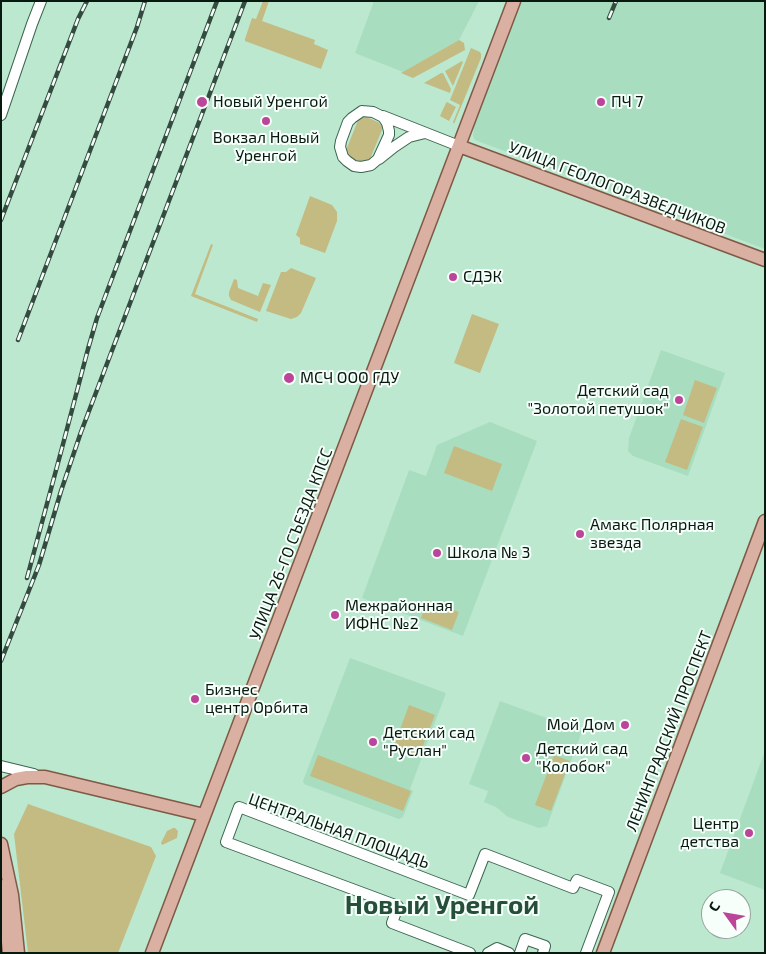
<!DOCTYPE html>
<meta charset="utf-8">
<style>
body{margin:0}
#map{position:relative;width:766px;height:954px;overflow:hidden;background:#bbe8cf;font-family:"Exo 2",sans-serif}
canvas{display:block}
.frame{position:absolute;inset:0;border:2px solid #081910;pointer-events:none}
.north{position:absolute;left:701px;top:889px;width:50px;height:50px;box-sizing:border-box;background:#f6fffa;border:1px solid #97a39c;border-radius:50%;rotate:302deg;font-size:14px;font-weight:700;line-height:20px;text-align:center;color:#081910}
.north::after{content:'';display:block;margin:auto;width:18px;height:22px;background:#bc459a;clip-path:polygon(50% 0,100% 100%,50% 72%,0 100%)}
</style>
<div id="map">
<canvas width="766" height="954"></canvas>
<div class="frame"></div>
<div class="north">С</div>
</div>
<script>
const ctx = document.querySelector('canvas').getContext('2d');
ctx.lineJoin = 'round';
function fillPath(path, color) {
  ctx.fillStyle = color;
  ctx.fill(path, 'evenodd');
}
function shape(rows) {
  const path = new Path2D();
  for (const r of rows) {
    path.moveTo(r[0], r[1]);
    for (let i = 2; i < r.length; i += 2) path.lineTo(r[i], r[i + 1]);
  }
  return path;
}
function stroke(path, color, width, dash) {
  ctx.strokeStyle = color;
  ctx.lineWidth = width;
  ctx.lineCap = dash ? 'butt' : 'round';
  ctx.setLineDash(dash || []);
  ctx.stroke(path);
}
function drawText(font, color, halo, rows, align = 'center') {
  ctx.font = font + ' "Exo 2",sans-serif';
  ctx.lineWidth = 4;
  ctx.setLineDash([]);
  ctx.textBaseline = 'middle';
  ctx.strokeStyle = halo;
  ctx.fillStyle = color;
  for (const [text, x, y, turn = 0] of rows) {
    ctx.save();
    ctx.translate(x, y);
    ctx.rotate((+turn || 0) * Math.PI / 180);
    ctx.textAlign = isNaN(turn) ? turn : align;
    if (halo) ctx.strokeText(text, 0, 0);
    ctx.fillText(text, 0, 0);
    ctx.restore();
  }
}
fillPath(shape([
 [374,1,479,1,459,40,403,72,355,53],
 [522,1,765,1,765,249,475,140,473,136,474,126],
 [661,350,725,373,688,476,633,456,628,451,629,438],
 [490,422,537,441,463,636,362,598,409,470,426,476,437,445],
 [350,658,446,693,410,789,413,791,403,817,399,819,304,784,303,781],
 [500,701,582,731,547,826,539,828,508,817,496,807,484,802,488,791,469,784],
 [765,751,765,890,720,873]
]), '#a8ddc0');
fillPath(shape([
 [263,1,269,1,262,21,315,40,314,44,328,50,321,69,245,41,245,39,252,18,256,19],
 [459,40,464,43,465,50,413,78,401,73],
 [471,48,480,52,481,54,481,58,454,124,453,122,460,105,450,100],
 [462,61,463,62,453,86,445,71],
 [441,73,443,73,451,89,450,93,424,83],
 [447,102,456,107,449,121,440,116,446,103],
 [364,116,378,122,382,126,382,130,370,159,364,163,349,157,348,156,346,150,359,118],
 [310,196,332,205,337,212,337,221,325,253,300,244,300,238,296,235],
 [211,244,213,245,195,294,258,319,257,322,191,296],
 [291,268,316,278,301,313,297,317,291,319,266,311,281,272,286,272],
 [234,279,237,280,238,288,258,296,263,283,271,285,260,312,231,300,229,296,229,292],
 [472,314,499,324,480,373,454,363],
 [695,380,717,388,704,423,683,415],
 [681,419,703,427,687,470,665,462],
 [454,446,502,464,492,491,444,473],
 [427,600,459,612,452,630,421,618],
 [409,705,435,715,419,756,394,746],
 [318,755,411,791,403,811,310,776],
 [554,755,570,761,551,811,535,805],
 [28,804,151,847,156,856,118,953,28,953,14,834],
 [173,828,175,828,178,831,177,838,162,845,161,843,167,831]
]), '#c4bb82');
const minor = shape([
 [362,111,373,112,383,117,387,123,389,131,389,135,378,159,371,165,361,167,354,166,347,161,343,157,340,147,341,141,348,122,352,118,362,111],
 [1,115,32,24,41,1],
 [383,116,459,146],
 [379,159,394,147,409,137,425,133],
 [1,766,34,774],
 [470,953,392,923,398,906,226,842,239,807,469,895,485,854,573,888,577,880,609,892,586,953],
 [488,953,497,948,509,953],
 [520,953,525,939,545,946,543,953]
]);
const major = shape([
 [459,146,765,260],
 [1,787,16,779,27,777,45,777,204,815],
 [1,844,12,895,18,953],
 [1,886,6,920,9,953],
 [152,953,514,1],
 [603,953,765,521]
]);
stroke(minor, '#3c6550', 12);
stroke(major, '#7f5946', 15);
stroke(minor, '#fff', 10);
stroke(major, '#d9b0a1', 12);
const rail = shape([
 [609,18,616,1],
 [1,220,78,19,87,1],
 [18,340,137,27,145,1],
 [27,578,62,448,88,349,97,318,217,1],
 [1,661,39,565,61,491,81,432,245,1]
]);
stroke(rail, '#344c3f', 4.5);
stroke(rail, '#f6fffa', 2.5, [8]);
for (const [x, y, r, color] of [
 [202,102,6,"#bc459a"],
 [601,102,5,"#bc459a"],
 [266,121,5,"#bc459a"],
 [453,277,5,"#bc459a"],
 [289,378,6,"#bc459a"],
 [679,400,5,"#bc459a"],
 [580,534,5,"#bc459a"],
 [437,553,5,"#bc459a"],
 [335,615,5,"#bc459a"],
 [195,699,5,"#bc459a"],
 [625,725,5,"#bc459a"],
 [373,742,5,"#bc459a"],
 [526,758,5,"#bc459a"],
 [749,833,5,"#bc459a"]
]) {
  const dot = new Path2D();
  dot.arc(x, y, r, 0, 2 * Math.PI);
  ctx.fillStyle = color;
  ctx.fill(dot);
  stroke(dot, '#f6fffa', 2);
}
drawText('16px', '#081910', '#f6fffa', [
 ["Новый Уренгой",213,102],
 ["ПЧ 7",611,102],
 ["Вокзал Новый",266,138,"center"],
 ["Уренгой",266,156,"center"],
 ["СДЭК",463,277],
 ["МСЧ ООО ГДУ",300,378],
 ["Детский сад",669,391,"right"],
 ["\"Золотой петушок\"",669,409,"right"],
 ["Амакс Полярная",590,525],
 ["звезда",590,543],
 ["Школа № 3",447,553],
 ["Межрайонная",345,606],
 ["ИФНС №2",345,624],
 ["Бизнес",205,690],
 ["центр Орбита",205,708],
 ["Мой Дом",615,725,"right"],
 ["Детский сад",383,733],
 ["\"Руслан\"",383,751],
 ["Детский сад",536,749],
 ["\"Колобок\"",536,767],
 ["Центр",739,824,"right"],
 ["детства",739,842,"right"]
], 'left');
drawText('16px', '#081910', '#f6fffa', [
 ["УЛИЦА ГЕОЛОГОРАЗВЕДЧИКОВ",617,188,21],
 ["УЛИЦА 26-ГО СЪЕЗДА КПСС",291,544,-69],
 ["ЛЕНИНГРАДСКИЙ ПРОСПЕКТ",669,731,-69],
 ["ЦЕНТРАЛЬНАЯ ПЛОЩАДЬ",339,831,20]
]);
drawText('bold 26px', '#264f3b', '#f6fffa', [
 ["Новый Уренгой",442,905]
]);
</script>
